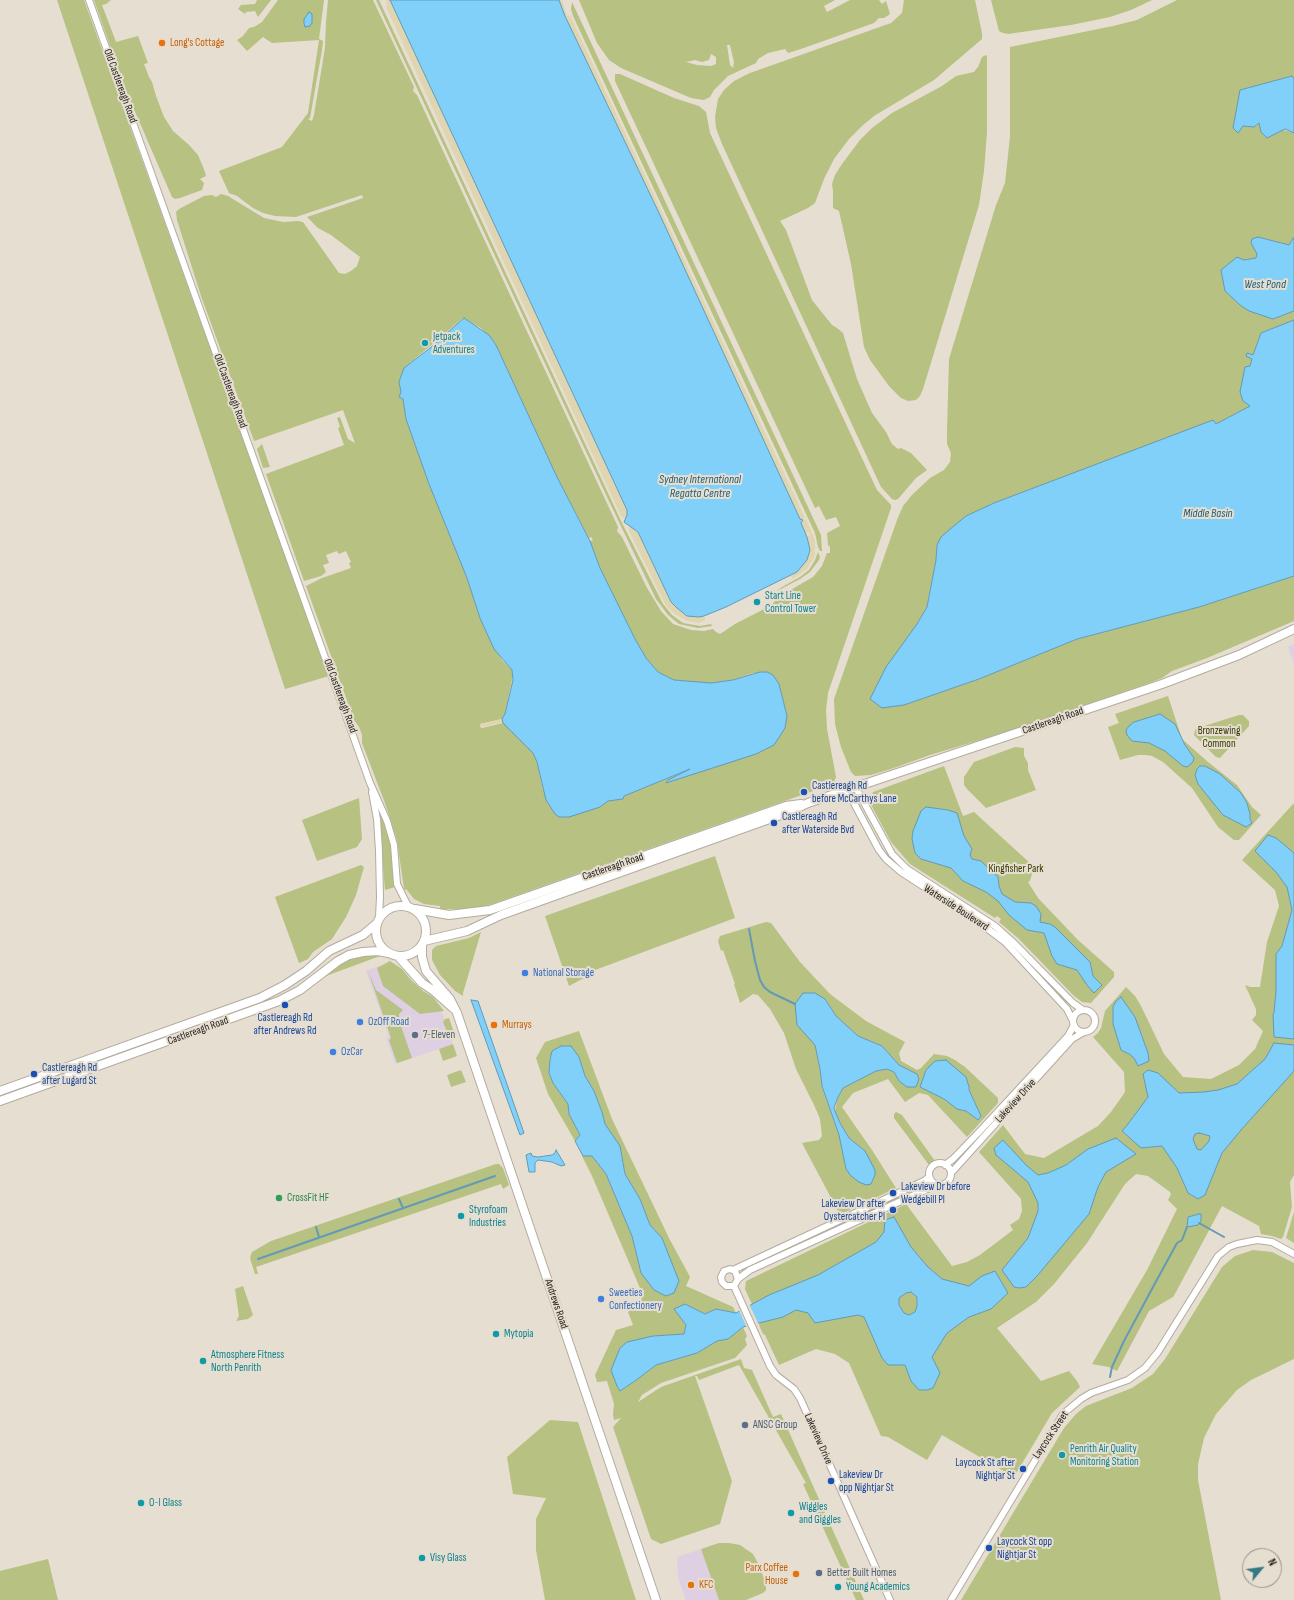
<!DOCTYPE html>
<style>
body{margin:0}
#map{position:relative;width:1294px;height:1600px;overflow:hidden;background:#e6ded0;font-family:"Sofia Sans Condensed",sans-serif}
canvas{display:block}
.north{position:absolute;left:1242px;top:1548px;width:40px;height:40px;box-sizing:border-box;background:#e6ded0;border:1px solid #969086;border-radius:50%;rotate:61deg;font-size:11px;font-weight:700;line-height:16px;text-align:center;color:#1f1c17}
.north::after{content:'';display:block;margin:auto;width:14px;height:18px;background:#337a84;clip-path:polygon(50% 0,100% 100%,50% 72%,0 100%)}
</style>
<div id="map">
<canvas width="1294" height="1600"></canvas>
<div class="north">N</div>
</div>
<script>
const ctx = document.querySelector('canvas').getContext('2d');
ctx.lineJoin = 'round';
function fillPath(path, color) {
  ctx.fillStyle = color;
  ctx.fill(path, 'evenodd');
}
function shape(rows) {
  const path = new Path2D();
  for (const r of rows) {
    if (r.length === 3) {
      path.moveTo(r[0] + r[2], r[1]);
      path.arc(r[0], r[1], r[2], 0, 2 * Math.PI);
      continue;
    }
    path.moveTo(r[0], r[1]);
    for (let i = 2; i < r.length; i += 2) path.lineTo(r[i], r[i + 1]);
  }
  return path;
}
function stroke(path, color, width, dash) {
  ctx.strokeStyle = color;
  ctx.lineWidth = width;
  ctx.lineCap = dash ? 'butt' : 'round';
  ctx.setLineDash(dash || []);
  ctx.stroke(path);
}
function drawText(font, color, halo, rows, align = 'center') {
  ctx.font = font + ' "Sofia Sans Condensed",sans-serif';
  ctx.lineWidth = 4;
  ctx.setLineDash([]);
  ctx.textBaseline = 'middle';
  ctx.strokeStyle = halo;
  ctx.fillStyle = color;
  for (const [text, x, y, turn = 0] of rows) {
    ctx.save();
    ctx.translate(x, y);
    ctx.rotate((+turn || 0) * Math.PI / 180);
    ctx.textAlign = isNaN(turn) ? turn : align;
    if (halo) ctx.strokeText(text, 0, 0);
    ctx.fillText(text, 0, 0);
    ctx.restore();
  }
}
fillPath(shape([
 [1294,644,1294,664,1288,647],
 [382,965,440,1007,453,1044,395,1064,386,1038,389,1037,366,971],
 [701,1549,719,1600,686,1600,678,1578,677,1557]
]), '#ded0e2');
fillPath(shape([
 [57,0,84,0,329,676,285,689],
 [94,0,111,0,106,4,102,5,116,42,138,36,148,63,144,64,149,77,152,82,156,96,164,117,173,131,189,145,198,155,205,172,206,176,200,179,204,183,202,190,180,198,175,199,172,197,126,91],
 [257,0,271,0,258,17,255,11,246,12,245,14,238,9,241,5,255,4],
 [278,0,324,0,319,39,323,41,322,50,310,118,308,119,312,121,314,115,325,48,326,22,328,0,373,0,414,87,413,91,417,95,618,527,617,531,622,537,647,588,661,611,673,624,691,630,704,631,713,629,716,632,720,634,735,624,768,607,771,610,774,608,773,603,782,595,813,577,822,566,827,553,830,553,830,547,828,545,827,533,840,526,836,517,826,520,819,506,815,508,615,81,615,74,620,74,674,98,699,106,706,112,710,133,860,454,877,490,891,505,891,508,828,693,826,710,827,729,836,777,833,784,486,906,470,909,440,909,440,906,424,904,414,899,407,890,404,889,397,840,385,803,362,743,362,735,359,727,354,720,306,586,322,578,351,568,349,563,351,562,346,551,339,554,337,551,326,555,329,563,323,565,326,572,321,576,304,581,266,474,344,445,338,428,340,427,337,418,340,417,348,439,355,443,343,410,254,441,201,296,177,220,176,212,179,209,204,196,212,195,216,197,221,194,228,196,264,218,283,222,298,221,303,222,339,273,345,274,351,271,357,266,360,257,331,235,318,228,307,217,363,198,362,195,296,217,275,216,263,213,253,208,237,196,229,193,219,171,282,147,308,113,319,40,272,43,263,37,247,51,237,40,243,36,249,28,254,27,262,22],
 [463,318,481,328,496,345,557,477,589,538,591,537,593,540,590,541,600,568,635,639,646,658,658,672,674,680,711,683,733,680,753,673,773,675,779,684,787,716,765,750,666,783,677,775,696,767,624,796,622,799,608,801,600,807,543,790,537,762,533,753,503,723,482,728,480,727,480,724,502,719,505,714,513,675,512,670,502,660,488,636,480,618,467,578,429,484,406,419,403,399,399,397,401,392,399,382,404,368],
 [376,0,379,0,621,521,663,604,672,615,683,623,700,626,711,624,712,626,698,628,679,624,668,615,656,599,608,499],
 [579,0,835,0,824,6,827,12,850,0,879,0,882,4,886,1,890,14,884,18,879,18,874,23,801,49,788,53,785,49,768,53,758,59,756,63,728,76,714,90,710,97,704,100,691,98,621,68,609,60,597,43],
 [727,45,730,45,734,62,733,68,730,65],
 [711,54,716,57,716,64,711,66,697,65,686,62,695,60,702,62,709,60],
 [904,0,975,0,982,33,982,39,934,80,874,116,862,126,849,139,834,159,824,179,815,203,808,208,780,221,786,230,812,300,832,325,837,328,843,333,857,379,872,413,886,432,892,444,898,449,901,448,911,453,927,470,916,478,898,499,895,500,892,499,881,487,722,144,716,128,715,117,718,99,724,90,734,81,750,73,891,23,902,13],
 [991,0,1152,0,1131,10,1110,17,1071,25,1008,34,1003,33,999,31],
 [1177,0,1294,0,1294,78,1292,76,1240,90,1243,126,1254,127,1259,123,1294,133,1294,237,1289,245,1258,237,1251,243,1258,254,1256,258,1244,260,1273,319,1294,311,1294,320,1261,333,1253,356,1248,353,1252,358,1250,366,1251,406,1216,424,1213,421,994,503,966,516,937,545,936,560,927,606,917,624,904,705,979,679,1077,639,1199,607,1294,576,1294,621,1207,658,1172,671,1162,678,1152,682,1016,729,930,755,891,769,871,775,855,776,851,772,841,747,835,724,834,699,897,520,903,506,912,495,930,478,944,470,950,462,951,453,947,444,947,431,949,359,996,205,1005,183,1010,137,1010,47,1113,26,1137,20],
 [572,2,821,535,822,551,820,551,818,547,815,533,573,16,571,9],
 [986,55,987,56,987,132,984,171,979,205,923,389,920,396,916,400,908,401,901,398,889,386,870,360,864,347,851,264,839,211,833,208,833,191,832,184,835,175,842,164,860,140,872,128,892,113,942,86,956,76,974,72,978,67,982,57],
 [262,444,270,467,263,468,257,449],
 [818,552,820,557,819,560,810,572,800,579,777,591,782,587,800,577,809,570,815,560],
 [1168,696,1182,739,1208,762,1237,785,1252,807,1261,815,1239,840,1234,840,1218,827,1192,788,1163,762,1152,756,1146,755,1138,755,1120,760,1108,727,1119,723,1115,714],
 [1239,715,1243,715,1249,721,1249,726,1220,758,1216,757,1194,735,1195,730,1198,728],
 [1015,747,1024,748,1024,756,1028,763,1028,770,1036,790,986,808,967,789,964,785,964,777,974,762],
 [944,766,963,816,974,812,1031,864,1033,870,1030,881,1028,882,1038,898,1078,940,1114,972,1114,977,1091,1003,1082,1002,1073,995,1019,939,999,922,1001,919,997,916,995,918,910,864,891,842,870,803,873,792],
 [359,798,362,839,357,847,317,861,302,820],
 [1294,803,1294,1175,1290,1182,1292,1207,1283,1237,1281,1239,1272,1236,1261,1234,1259,1226,1222,1206,1176,1292,1173,1297,1149,1311,1117,1371,1109,1367,1092,1364,1147,1270,1177,1209,1168,1200,1171,1194,1170,1192,1148,1176,1136,1174,1125,1184,1087,1243,1054,1284,1036,1302,997,1328,1041,1381,1069,1371,1077,1381,1080,1387,1052,1413,1014,1477,942,1435,927,1460,888,1437,881,1436,849,1363,835,1354,816,1349,779,1365,765,1335,763,1334,759,1325,760,1322,745,1289,746,1281,906,1204,952,1266,967,1262,980,1255,1013,1230,1010,1225,1019,1219,1022,1211,1021,1199,979,1152,1003,1125,1025,1154,1044,1158,1098,1126,1111,1112,1125,1092,1124,1072,1093,1037,1098,1033,1101,1028,1105,1011,1126,987,1135,996,1141,1006,1164,1054,1183,1077,1211,1079,1239,1065,1255,1049,1263,1031,1252,1020,1256,1015,1256,1009,1245,985,1250,987,1260,987,1267,942,1279,906,1275,890,1242,860],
 [384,818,391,843,395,887,385,890,379,819],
 [715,856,735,918,587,973,584,978,569,986,545,916],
 [361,865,364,867,356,895,346,917,332,939,313,952,308,959,299,963,275,897],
 [766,922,771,923,800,962,830,994,866,1021,905,1042,899,1053,901,1061,917,1070,921,1068,934,1054,947,1056,955,1060,965,1067,998,1098,998,1103,967,1137,928,1095,919,1093,905,1102,888,1079,853,1093,842,1107,872,1150,896,1188,843,1213,838,1211,802,1143,819,1140,822,1136,820,1119,815,1107,796,1069,784,1033,770,1009,758,995,753,994,740,1003,734,984,735,984,723,950,721,951,718,941,720,936],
 [825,999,836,1016,858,1036,882,1046,899,1065,910,1072,899,1081,894,1072,887,1069,876,1071,843,1088,838,1097,835,1111,840,1123,849,1138,865,1151,846,1169,839,1135,822,1087,820,1069,815,1045],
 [969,1087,969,1090,981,1116,978,1120,966,1111,961,1110,942,1098],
 [481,932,463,993,463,996,455,991,440,975,432,960,432,950,436,946,469,938],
 [369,955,380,956,326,976,344,961,356,957],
 [390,961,402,969,412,981,423,991,433,997,444,1011,420,1014,383,986,377,968],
 [1033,965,1068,1001,1065,1004,1031,967],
 [368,971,376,990,403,1010,399,1014,400,1021,397,1025,401,1026,412,1058,397,1063,389,1040,391,1038],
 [449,1018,454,1033,448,1034,443,1022,445,1019],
 [579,1031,612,1119,669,1238,690,1277,686,1286,733,1307,736,1313,716,1309,705,1314,685,1304,675,1309,686,1325,684,1334,653,1336,617,1386,620,1391,635,1381,656,1365,697,1353,717,1341,728,1339,743,1327,747,1336,745,1339,747,1345,735,1358,661,1383,642,1395,638,1402,661,1387,741,1359,744,1368,752,1370,773,1417,781,1414,864,1600,856,1600,803,1484,806,1483,739,1365,699,1380,697,1376,695,1376,732,1481,720,1524,661,1544,651,1539,613,1427,621,1418,614,1420,613,1414,614,1404,607,1381,597,1382,595,1375,616,1330,633,1325,628,1312,640,1303,643,1295,592,1176,582,1156,592,1156,606,1174,632,1236,641,1273,662,1238,650,1225,640,1199,625,1174,623,1161,605,1124,602,1112,594,1091,585,1076,579,1057,552,1051,550,1060,549,1073,553,1083,568,1104,569,1114,580,1135,575,1141,548,1094,536,1058,545,1042],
 [453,1044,457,1056,443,1061,439,1049],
 [461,1070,466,1082,451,1087,447,1075],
 [896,1112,902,1115,935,1161,929,1165,894,1118,894,1114],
 [496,1164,499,1164,503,1168,509,1185,503,1189,501,1184,256,1267,258,1274,255,1274,250,1258,252,1252,271,1241],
 [1294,1212,1294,1243,1286,1238],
 [1253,1250,1272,1252,1294,1263,1294,1359,1251,1380,1237,1390,1216,1414,1204,1438,1198,1464,1198,1480,1221,1600,961,1600,1064,1428,1076,1414,1086,1406,1132,1388,1153,1374,1165,1359,1222,1267,1235,1256],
 [243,1286,253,1315,248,1319,236,1321,239,1316,235,1289],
 [550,1420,578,1422,636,1600,545,1600,536,1550,536,1519,546,1498,513,1494,507,1457],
 [719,1543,729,1543,740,1545,753,1554,758,1563,766,1584,766,1590,763,1593,746,1600,719,1600,701,1549],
 [48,1559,58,1600,0,1600,0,1571]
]), '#b6c182');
fillPath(shape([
 [386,0,390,0,627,510,627,515,626,519,621,516,386,7,387,4],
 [559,0,562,0,567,16,570,15,805,518,802,519,800,519,659,213,565,16],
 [806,519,815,540,815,556,807,569,793,579,791,576,797,572,808,555,810,550,807,537,810,535,809,532,805,533,801,523],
 [629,525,638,532,671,602,692,617,704,616,705,620,699,623,688,621,681,618,671,611,665,604,629,531],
 [502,719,503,723,480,727,480,724]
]), '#dfd6b1');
const water = shape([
 [390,0,559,0,565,16,659,213,800,519,803,520,801,523,807,537,810,550,807,560,797,572,726,607,704,616,699,617,687,616,677,608,671,602,638,532,624,522,627,515,627,510,390,0],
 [309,12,312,14,312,23,310,26,305,27,304,23,304,19,309,12],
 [1292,76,1294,78,1294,133,1285,129,1267,138,1261,132,1259,123,1254,127,1243,126,1238,133,1233,128,1240,90,1292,76],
 [1258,237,1289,245,1294,237,1294,311,1273,319,1249,311,1240,305,1225,291,1221,270,1237,257,1244,260,1256,258,1257,254,1251,243,1252,239,1258,237],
 [464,318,489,335,496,345,557,477,590,541,600,568,635,639,646,658,658,672,674,680,711,683,733,680,760,672,767,672,773,675,779,684,787,716,785,728,774,745,756,754,666,783,668,780,690,769,624,796,623,799,608,801,600,807,569,817,559,817,555,814,546,800,537,762,533,753,503,723,502,719,505,714,513,680,512,670,494,649,480,618,467,578,429,484,406,419,403,399,399,397,401,392,399,382,404,368,430,348,464,318],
 [1294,320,1294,576,1199,607,1077,639,979,679,904,705,882,708,870,699,886,667,917,624,927,607,936,560,937,545,941,537,949,530,966,516,994,503,1213,420,1216,424,1250,406,1243,401,1240,392,1245,367,1250,366,1252,359,1246,356,1247,353,1253,355,1261,333,1294,320],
 [1160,714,1175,724,1185,745,1194,758,1193,762,1187,767,1183,766,1165,751,1149,743,1132,741,1127,735,1126,730,1129,726,1134,722,1160,714],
 [1200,766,1205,766,1220,774,1241,793,1247,803,1250,814,1250,819,1252,823,1246,827,1223,815,1198,784,1195,775,1197,769,1200,766],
 [926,807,948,810,957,813,964,836,972,849,970,855,972,859,981,861,998,877,999,886,1002,894,1015,902,1031,903,1036,906,1041,914,1040,922,1050,924,1055,927,1090,962,1093,976,1102,985,1094,993,1087,985,1077,970,1057,964,1052,956,1044,933,1027,930,1009,915,998,901,986,892,963,881,951,868,921,859,915,853,912,839,913,831,921,811,926,807],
 [1268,835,1276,838,1294,853,1294,1039,1274,1037,1273,1014,1274,1013,1276,991,1276,954,1282,946,1292,910,1287,887,1276,872,1255,851,1268,835],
 [803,993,815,993,825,999,836,1016,858,1036,882,1046,899,1065,917,1074,919,1079,916,1087,907,1087,899,1081,894,1072,887,1069,876,1071,843,1088,838,1097,834,1108,835,1111,840,1123,849,1138,865,1151,875,1170,875,1175,871,1184,866,1185,859,1182,851,1176,846,1169,839,1135,822,1086,820,1069,815,1045,797,1025,795,1004,803,993],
 [1121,997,1135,1017,1148,1053,1149,1061,1138,1066,1134,1058,1129,1054,1121,1050,1113,1024,1113,1007,1116,1001,1121,997],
 [471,1000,478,1001,524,1133,520,1135,471,1000],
 [1274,1043,1294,1045,1294,1071,1241,1130,1222,1153,1205,1195,1198,1199,1188,1193,1177,1168,1162,1146,1141,1148,1122,1131,1128,1124,1148,1097,1143,1074,1148,1070,1158,1073,1179,1093,1204,1092,1218,1090,1237,1084,1265,1059,1274,1043],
 [1199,1133,1210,1136,1209,1141,1201,1150,1197,1149,1193,1139,1195,1134,1199,1133],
 [561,1046,571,1046,579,1057,585,1076,594,1091,602,1112,605,1124,620,1146,625,1174,640,1199,650,1225,662,1238,679,1281,674,1293,666,1296,654,1290,641,1273,632,1236,606,1174,592,1156,583,1156,575,1141,580,1135,569,1114,568,1104,553,1083,549,1073,550,1060,552,1051,561,1046],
 [946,1060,966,1077,969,1087,969,1090,981,1116,978,1120,966,1111,957,1109,944,1099,920,1087,926,1070,935,1061,946,1060],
 [1116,1138,1136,1154,1106,1172,1098,1187,1089,1214,1037,1276,1026,1287,1019,1288,1014,1287,1002,1270,1028,1238,1038,1211,1038,1203,1028,1182,996,1155,994,1148,1003,1140,1026,1165,1038,1175,1048,1173,1066,1165,1088,1149,1116,1138],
 [556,1150,565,1165,561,1166,552,1162,538,1160,535,1163,535,1172,529,1172,526,1155,531,1153,532,1156,538,1157,552,1155,555,1153,556,1150],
 [1199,1214,1201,1214,1201,1221,1198,1225,1187,1227,1188,1217,1199,1214],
 [894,1217,911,1247,927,1266,942,1279,969,1286,982,1276,995,1271,1008,1293,991,1309,969,1317,947,1333,932,1357,940,1373,933,1388,927,1390,919,1390,911,1381,905,1365,888,1365,882,1358,864,1317,858,1315,815,1323,808,1313,796,1310,783,1317,743,1327,728,1339,717,1341,697,1353,656,1365,635,1381,620,1391,617,1386,611,1370,620,1348,627,1342,653,1336,684,1334,686,1325,674,1309,685,1304,705,1314,716,1309,736,1313,769,1295,818,1275,876,1242,884,1232,885,1220,894,1217],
 [911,1292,917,1297,917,1306,915,1312,909,1315,904,1313,899,1305,899,1298,906,1293,911,1292]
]);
fillPath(water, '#80d0f9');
stroke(water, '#639ab5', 1);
fillPath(shape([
 [749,1304,759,1325,747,1328,739,1310]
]), '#e6ded0');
stroke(shape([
 [749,929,755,961,760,980,764,987,770,992,795,1004],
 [399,1199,403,1208],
 [1199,1223,1224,1237],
 [316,1227,319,1237],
 [258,1259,495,1176],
 [1110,1377,1112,1367,1124,1341,1153,1287,1177,1243,1182,1240,1187,1227]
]), '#639ab5', 2);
const minor = shape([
 [89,0,370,783,387,821,394,845,397,884,408,906],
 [856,788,892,854,907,869,995,926,1015,944,1073,1003,1083,1010],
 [847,790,879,850,886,859,901,872,984,926,1005,942,1067,1009,1073,1021],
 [372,792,377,819,379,851,380,897,379,917],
 [1084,1021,11],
 [940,1174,11],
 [945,1165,953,1159,979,1132,1068,1036,1074,1025],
 [951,1173,1072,1039,1084,1032],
 [733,1270,924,1181,929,1177],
 [738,1279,735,1271,730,1269,724,1271,721,1277,722,1282,726,1286,734,1286,738,1279,750,1270,936,1185],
 [734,1286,770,1366,776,1375,794,1389,800,1398,890,1600],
 [951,1600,1063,1414,1081,1399,1091,1393,1128,1380,1145,1368,1158,1352,1218,1256,1229,1247,1237,1244,1257,1240,1272,1242,1294,1254]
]);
const major = shape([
 [401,931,25],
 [415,909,449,915,490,910,786,806,801,804],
 [424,941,467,931,501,915,789,812,808,803,1162,684,1239,655,1294,629],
 [422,945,422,957,426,971,450,999,457,1013,656,1600],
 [398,956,422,983,434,991,453,1008],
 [0,1091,260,998,285,985,306,971,329,951,363,935,376,924],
 [0,1101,279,1001,300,990,338,961,349,955,363,952,378,951,388,953]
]);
stroke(minor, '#b3ac9f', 8);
stroke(major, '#b3ac9f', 10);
stroke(minor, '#fff', 6);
stroke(major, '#fff', 8);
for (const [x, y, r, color] of [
 [162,43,4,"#e8710a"],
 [425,343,4,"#0f9aa8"],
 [757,602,4,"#0f9aa8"],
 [804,792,4,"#1a4fb4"],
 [774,823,4,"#1a4fb4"],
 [525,973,4,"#3f7fe0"],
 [285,1005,4,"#1a4fb4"],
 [360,1022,4,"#3f7fe0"],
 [494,1025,4,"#e8710a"],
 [415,1035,4,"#5c6f8a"],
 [333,1052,4,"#3f7fe0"],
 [34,1074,4,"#1a4fb4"],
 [893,1193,4,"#1a4fb4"],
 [279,1198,4,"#2e9e5b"],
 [893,1210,4,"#1a4fb4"],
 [461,1216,4,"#0f9aa8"],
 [601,1299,4,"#3f7fe0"],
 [496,1334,4,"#0f9aa8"],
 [203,1361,4,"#0f9aa8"],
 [745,1425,4,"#5c6f8a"],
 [1062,1455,4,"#0f9aa8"],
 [1023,1469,4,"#1a4fb4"],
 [831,1481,4,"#1a4fb4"],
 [141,1503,4,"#0f9aa8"],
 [791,1513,4,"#0f9aa8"],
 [989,1548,4,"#1a4fb4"],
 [422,1558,4,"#0f9aa8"],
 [819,1573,4,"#5c6f8a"],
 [796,1574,4,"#e8710a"],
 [691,1585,4,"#e8710a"],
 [838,1587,4,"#0f9aa8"]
]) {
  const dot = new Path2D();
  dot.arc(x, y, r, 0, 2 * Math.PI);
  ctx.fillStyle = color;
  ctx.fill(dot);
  stroke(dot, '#e6ded0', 1.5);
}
drawText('11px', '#c56008', '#e6ded0', [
 ["Long's Cottage",170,43],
 ["Murrays",502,1025],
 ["Parx Coffee",788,1568,"right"],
 ["House",788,1581,"right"],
 ["KFC",699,1585]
], 'left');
drawText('11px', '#1f1c17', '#e6ded0', [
 ["Old Castlereagh Road",120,86,70],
 ["Old Castlereagh Road",230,391,70],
 ["Old Castlereagh Road",340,696,70],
 ["Castlereagh Road",1053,721,-19],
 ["Castlereagh Road",613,867,-19],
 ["Waterside Boulevard",956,908,33],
 ["Castlereagh Road",198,1031,-20],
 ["Lakeview Drive",1016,1101,-48],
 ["Andrews Road",556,1304,71],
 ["Laycock Street",1051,1435,-56],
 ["Lakeview Drive",818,1439,66]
]);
drawText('11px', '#0d838f', '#e6ded0', [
 ["Jetpack",433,337],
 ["Adventures",433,350],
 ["Start Line",765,596],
 ["Control Tower",765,609],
 ["Styrofoam",469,1210],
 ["Industries",469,1223],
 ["Mytopia",504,1334],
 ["Atmosphere Fitness",211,1355],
 ["North Penrith",211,1368],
 ["Penrith Air Quality",1070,1449],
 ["Monitoring Station",1070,1462],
 ["O-I Glass",149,1503],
 ["Wiggles",799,1507],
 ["and Giggles",799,1520],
 ["Visy Glass",430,1558],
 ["Young Academics",846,1587]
], 'left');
drawText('11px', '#343a00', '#e6ded0', [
 ["Bronzewing",1219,731],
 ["Common",1219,744],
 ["Kingfisher Park",1016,869]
]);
drawText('11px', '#164399', '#e6ded0', [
 ["Castlereagh Rd",812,786],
 ["before McCarthys Lane",812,799],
 ["Castlereagh Rd",782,817],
 ["after Waterside Bvd",782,830],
 ["Castlereagh Rd",285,1018,"center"],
 ["after Andrews Rd",285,1031,"center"],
 ["Castlereagh Rd",42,1068],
 ["after Lugard St",42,1081],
 ["Lakeview Dr before",901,1187],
 ["Wedgebill Pl",901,1200],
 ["Lakeview Dr after",885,1204,"right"],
 ["Oystercatcher Pl",885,1217,"right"],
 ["Laycock St after",1015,1463,"right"],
 ["Nightjar St",1015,1476,"right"],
 ["Lakeview Dr",839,1475],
 ["opp Nightjar St",839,1488],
 ["Laycock St opp",997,1542],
 ["Nightjar St",997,1555]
], 'left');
drawText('11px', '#366cbe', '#e6ded0', [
 ["National Storage",533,973],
 ["OzOff Road",368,1022],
 ["OzCar",341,1052],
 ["Sweeties",609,1293],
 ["Confectionery",609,1306]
], 'left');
drawText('11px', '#4e5e75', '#e6ded0', [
 ["7-Eleven",423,1035],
 ["ANSC Group",753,1425],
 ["Better Built Homes",827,1573]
], 'left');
drawText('11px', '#27864d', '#e6ded0', [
 ["CrossFit HF",287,1198]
], 'left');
drawText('italic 12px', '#1c5a75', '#e6ded0', [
 ["West Pond",1265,285],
 ["Sydney International",700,480],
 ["Regatta Centre",700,494],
 ["Middle Basin",1208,514]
]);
</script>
